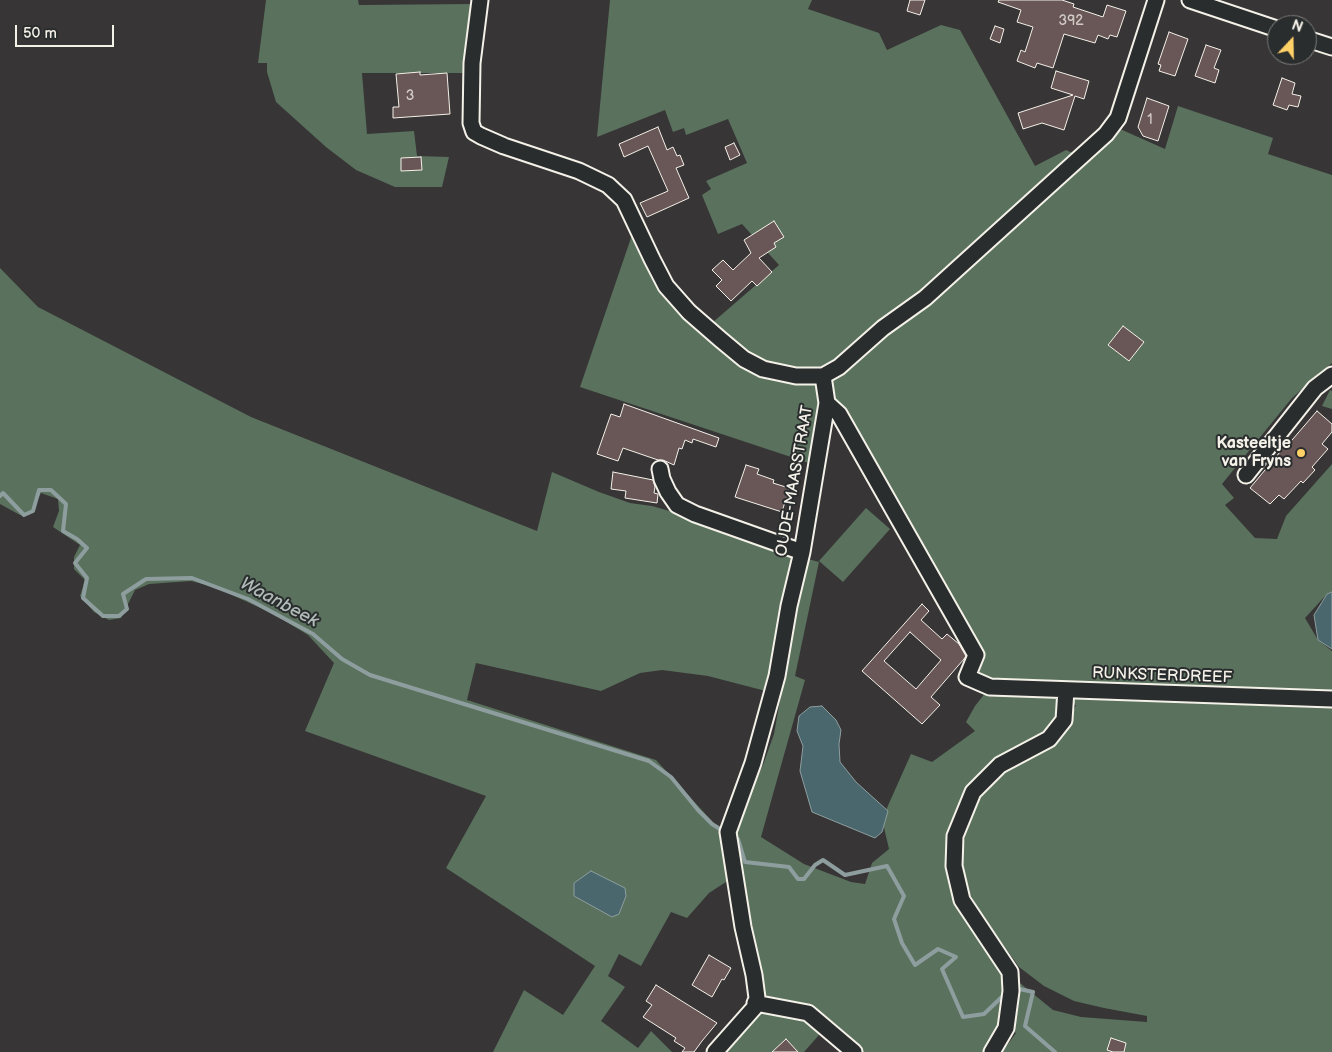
<!DOCTYPE html>
<style>
body{margin:0}
#map{position:relative;width:1332px;height:1052px;overflow:hidden;background:#373536;font-family:"Balsamiq Sans",sans-serif}
canvas{display:block}
.north{position:absolute;left:1267px;top:15px;width:50px;height:50px;box-sizing:border-box;background:#2a2d2e;border:1px solid #7b7b78;border-radius:50%;rotate:21deg;font-size:14px;font-weight:700;line-height:20px;text-align:center;color:#f4f1e8}
.north::after{content:'';display:block;margin:auto;width:18px;height:22px;background:#ffd166;clip-path:polygon(50% 0,100% 100%,50% 72%,0 100%)}
.scale{position:absolute;left:15px;top:25px;width:99px;height:22px;box-sizing:border-box;border:2px solid #f4f1e8;border-top:0;padding-left:6px;font-size:15px;line-height:18px;white-space:nowrap;color:#f4f1e8;-webkit-text-stroke:4px #2a2d2e;paint-order:stroke}
</style>
<div id="map">
<canvas width="1332" height="1052"></canvas>
<div class="north">N</div>
<div class="scale">50 m</div>
</div>
<script>
const ctx = document.querySelector('canvas').getContext('2d');
ctx.lineJoin = 'round';
function fillPath(path, color) {
  ctx.fillStyle = color;
  ctx.fill(path, 'evenodd');
}
function shape(rows) {
  const path = new Path2D();
  for (const r of rows) {
    path.moveTo(r[0], r[1]);
    for (let i = 2; i < r.length; i += 2) path.lineTo(r[i], r[i + 1]);
  }
  return path;
}
function stroke(path, color, width, dash) {
  ctx.strokeStyle = color;
  ctx.lineWidth = width;
  ctx.lineCap = dash ? 'butt' : 'round';
  ctx.setLineDash(dash || []);
  ctx.stroke(path);
}
function drawText(font, color, halo, rows, align = 'center') {
  ctx.font = font + ' "Balsamiq Sans",sans-serif';
  ctx.lineWidth = 4;
  ctx.setLineDash([]);
  ctx.textBaseline = 'middle';
  ctx.strokeStyle = halo;
  ctx.fillStyle = color;
  for (const [text, x, y, turn = 0] of rows) {
    ctx.save();
    ctx.translate(x, y);
    ctx.rotate((+turn || 0) * Math.PI / 180);
    ctx.textAlign = isNaN(turn) ? turn : align;
    if (halo) ctx.strokeText(text, 0, 0);
    ctx.fillText(text, 0, 0);
    ctx.restore();
  }
}
fillPath(shape([
 [266,0,358,0,359,5,474,4,465,73,362,73,367,134,414,131,417,156,449,157,442,187,395,187,356,170,326,147,276,102,267,72,267,63,258,63],
 [610,0,812,0,808,9,879,33,887,50,941,25,960,30,1035,166,1066,150,1086,159,1101,147,1120,129,1165,149,1178,106,1273,138,1268,154,1332,175,1332,363,1292,398,1222,484,1234,498,1225,505,1255,538,1277,539,1286,516,1332,464,1332,592,1327,594,1305,618,1318,640,1332,651,1332,1052,1002,1052,1016,1033,1011,1030,983,1052,856,1052,826,1027,804,1052,723,1052,752,1021,733,830,763,765,774,734,781,695,708,676,662,670,640,673,601,691,476,663,467,700,656,760,721,831,729,880,709,893,687,918,671,912,641,966,619,954,608,976,625,987,601,1021,638,1048,651,1031,672,1052,493,1052,524,990,563,1015,595,966,446,868,486,796,305,731,334,663,308,635,272,613,214,587,191,581,149,584,135,590,121,618,109,620,94,612,80,596,85,580,74,569,74,557,80,545,53,527,59,511,58,499,41,493,31,513,20,515,0,504,0,268,38,307,251,417,537,531,552,472,599,492,630,503,652,506,680,514,783,552,819,562,795,676,805,680,761,837,804,864,851,882,865,884,872,863,889,849,882,819,911,754,932,762,975,731,966,722,975,706,986,692,977,671,831,411,812,464,580,387,633,232,659,284,768,377,790,382,825,384,796,372,755,359,712,323,779,265,742,224,718,234,702,195,711,189,706,181,747,163,728,119,686,135,684,128,673,132,665,110,597,137],
 [1066,704,1076,705,1065,730,997,775,979,794,970,813,965,836,961,861,962,880,982,915,1019,967,1044,986,1074,1001,1104,1008,1147,1016,1147,1022,1081,1017,1053,1010,1004,970,968,909,954,861,979,780,1058,723],
 [1330,390,1332,391,1332,409,1322,406],
 [866,508,890,529,843,582,819,561]
]), '#5a715d');
const water = shape([
 [1332,592,1332,649,1318,640,1314,615,1327,594,1332,592],
 [822,706,836,720,841,730,839,744,840,762,856,782,888,811,882,832,875,838,812,812,800,771,803,746,797,731,799,716,810,707,822,706],
 [591,871,625,888,626,896,619,914,612,917,574,896,574,883,591,871]
]);
fillPath(water, '#4a676e');
stroke(water, '#8e9e9f', 1);
stroke(shape([
 [0,496,3,493,24,515,33,511,39,490,51,490,66,504,63,531,77,539,87,548,75,563,87,578,83,598,103,616,119,616,127,609,123,594,146,579,192,578,248,599,313,634,342,659,370,675,649,761,671,777,698,810,712,824,720,829],
 [734,837,738,839,745,862,789,867,798,879,804,879,815,865,823,860,845,875,887,866,904,896,894,919,902,943,915,965,938,949,956,957,942,969,963,1017,984,1014,1007,992],
 [1015,988,1033,992,1025,1026,1055,1052]
]), '#8e9e9f', 4);
const building = shape([
 [910,0,925,0,920,15,907,11,910,0],
 [999,0,1062,0,1074,4,1073,7,1103,17,1107,5,1126,11,1117,37,1110,35,1108,39,1098,35,1095,43,1064,34,1053,68,1037,63,1035,68,1017,61,1021,50,1025,52,1033,27,1017,22,1021,10,998,2,999,0],
 [995,26,1004,29,1000,43,990,39,995,26],
 [1169,32,1188,39,1175,76,1159,71,1161,65,1158,64,1169,32],
 [1206,45,1221,50,1214,68,1219,70,1215,83,1195,76,1206,45],
 [1056,71,1089,81,1084,99,1075,96,1064,130,1042,123,1023,129,1018,113,1073,95,1051,88,1056,71],
 [420,72,420,75,447,73,450,114,393,118,393,107,399,107,396,74,420,72],
 [1282,78,1295,83,1292,94,1301,96,1298,107,1289,105,1287,110,1273,105,1282,78],
 [1147,98,1169,106,1158,141,1143,136,1138,127,1147,98],
 [658,127,667,150,673,147,677,156,680,155,684,165,676,168,689,198,647,217,640,203,668,191,648,146,624,157,619,144,658,127],
 [734,143,740,155,730,160,725,147,734,143],
 [421,157,422,170,401,171,401,158,421,157],
 [774,221,784,237,774,243,776,247,759,258,772,272,757,286,752,281,731,301,716,286,722,280,712,270,723,260,733,270,751,253,744,240,774,221],
 [1123,326,1144,342,1129,361,1108,345,1123,326],
 [624,404,719,438,716,447,693,439,692,443,685,440,682,449,679,448,674,465,663,460,658,460,623,448,618,461,597,454,611,414,620,417,624,404],
 [1317,411,1332,424,1332,432,1322,444,1328,449,1312,467,1315,470,1303,483,1301,481,1284,499,1279,495,1270,504,1250,488,1285,446,1286,447,1317,411],
 [746,465,759,469,757,474,774,480,773,483,789,488,782,512,735,497,746,465],
 [613,472,653,480,655,487,654,493,658,494,657,503,625,498,626,491,611,489,613,472],
 [922,604,929,611,921,620,942,639,947,634,959,644,966,656,964,659,931,697,940,705,922,724,862,671,922,604],
 [910,632,941,660,916,689,884,661,910,632],
 [709,955,731,968,724,980,722,979,712,997,692,985,709,955],
 [656,985,717,1023,702,1041,694,1052,682,1052,685,1048,674,1041,676,1038,643,1017,652,1005,646,1001,656,985],
 [1111,1038,1126,1043,1124,1052,1113,1052,1107,1050,1111,1038],
 [786,1039,798,1052,772,1052,786,1039]
]);
fillPath(building, '#695757');
stroke(building, '#f4f1e8', 1);
const minor = shape([
 [480,0,472,63,471,123,474,132,481,136,504,146,579,171,608,185,624,200,652,259,666,286,689,312,720,339,744,359,763,369,796,376,823,376],
 [1190,0,1277,29],
 [1307,39,1332,47],
 [823,376,839,367,883,328,925,298,1106,134,1118,118,1156,0],
 [827,403,839,414,976,655,967,677,990,687,1332,699],
 [660,469,662,479,668,492,677,505,695,514,802,552],
 [1246,475,1315,388,1332,375],
 [755,1003,808,1013,854,1052],
 [715,1052,754,1008,757,998,754,975,743,927,728,832,753,763,777,676,789,606,802,552,827,403,823,376],
 [992,1052,1006,1028,1011,991,1010,972,962,900,954,866,955,836,973,792,1000,765,1049,739,1064,720,1066,690]
]);
stroke(minor, '#f4f1e8', 19);
stroke(minor, '#2a2d2e', 15);
for (const [x, y, r, color] of [
 [1301,453,5,"#ffd166"]
]) {
  const dot = new Path2D();
  dot.arc(x, y, r, 0, 2 * Math.PI);
  ctx.fillStyle = color;
  ctx.fill(dot);
  stroke(dot, '#2a2d2e', 2);
}
drawText('14px', '#d1cac4', null, [
 ["392",1071,21],
 ["3",410,96],
 ["1",1150,120]
]);
drawText('bold 16px', '#f4f1e8', '#2a2d2e', [
 ["Kasteeltje",1291,444],
 ["van Fryns",1291,462]
], 'right');
drawText('16px', '#f4f1e8', '#2a2d2e', [
 ["OUDE-MAASSTRAAT",795,481,-80],
 ["RUNKSTERDREEF",1162,676,2]
]);
drawText('italic 18px', '#b0bab7', '#2a2d2e', [
 ["Waanbeek",279,603,28]
]);
</script>
